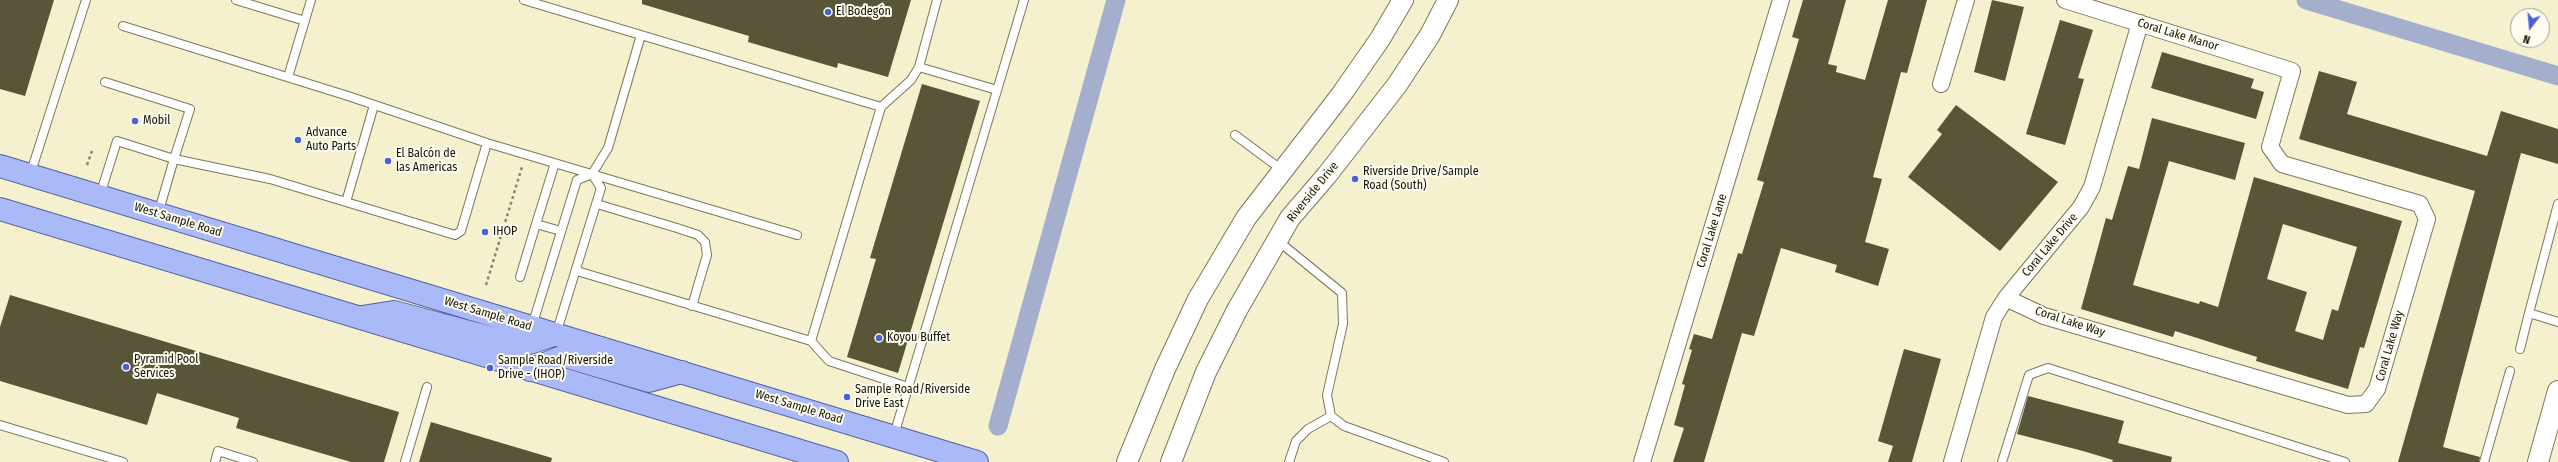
<!DOCTYPE html>
<meta charset="utf-8">
<style>
body{margin:0}
#map{position:relative;width:2558px;height:462px;overflow:hidden;background:#f5f1cf;font-family:"Fira Sans Condensed",sans-serif}
canvas{display:block}
.north{position:absolute;left:2510px;top:8px;width:40px;height:40px;box-sizing:border-box;background:#fffdf0;border:1px solid #a1a093;border-radius:50%;rotate:196deg;font-size:11px;font-weight:700;line-height:16px;text-align:center;color:#151408}
.north::after{content:'';display:block;margin:auto;width:14px;height:18px;background:#4b61d6;clip-path:polygon(50% 0,100% 100%,50% 72%,0 100%)}
</style>
<div id="map">
<canvas width="2558" height="462"></canvas>
<div class="north">N</div>
</div>
<script>
const ctx = document.querySelector('canvas').getContext('2d');
ctx.lineJoin = 'round';
function shape(rows) {
  const path = new Path2D();
  for (const r of rows) {
    path.moveTo(r[0], r[1]);
    for (let i = 2; i < r.length; i += 2) path.lineTo(r[i], r[i + 1]);
  }
  return path;
}
function stroke(path, color, width, dash) {
  ctx.strokeStyle = color;
  ctx.lineWidth = width;
  ctx.lineCap = dash ? 'butt' : 'round';
  ctx.setLineDash(dash || []);
  ctx.stroke(path);
}
function fillPath(path, color) {
  ctx.fillStyle = color;
  ctx.fill(path, 'evenodd');
}
function drawText(font, color, halo, rows, align = 'center') {
  ctx.font = font + ' "Fira Sans Condensed",sans-serif';
  ctx.lineWidth = 4;
  ctx.setLineDash([]);
  ctx.textBaseline = 'middle';
  ctx.strokeStyle = halo;
  ctx.fillStyle = color;
  for (const [text, x, y, turn = 0] of rows) {
    ctx.save();
    ctx.translate(x, y);
    ctx.rotate((+turn || 0) * Math.PI / 180);
    ctx.textAlign = isNaN(turn) ? turn : align;
    if (halo) ctx.strokeText(text, 0, 0);
    ctx.fillText(text, 0, 0);
    ctx.restore();
  }
}
stroke(shape([
 [2306,0,2558,76],
 [998,426,1116,0]
]), '#a4aecd', 19);
fillPath(shape([
 [0,0,54,0,25,96,0,89],
 [642,0,911,0,888,77,838,63,837,68,748,42,749,36,642,4],
 [1803,0,1846,0,1828,64,1837,66,1836,72,1865,80,1888,0,1927,0,1907,73,1901,72,1873,177,1882,179,1865,242,1889,249,1878,286,1835,272,1837,265,1781,248,1754,336,1742,333,1704,462,1673,462,1684,428,1674,425,1685,385,1682,384,1692,350,1689,349,1694,334,1712,339,1738,253,1742,254,1764,182,1757,180,1799,39,1792,37],
 [1992,0,2024,7,2005,81,1974,72],
 [2060,20,2093,30,2078,78,2084,79,2065,145,2026,134],
 [2162,52,2254,79,2251,88,2264,92,2256,119,2151,88],
 [2319,71,2357,82,2347,114,2487,156,2501,111,2558,129,2558,164,2521,153,2443,447,2480,457,2479,462,2398,462,2475,191,2299,139],
 [922,84,980,101,898,373,847,357,876,259,870,258],
 [1956,105,2058,182,2000,251,1908,177,1942,134,1937,130],
 [2152,118,2245,143,2235,180,2169,161,2133,285,2199,304,2200,301,2218,307,2254,177,2402,221,2364,348,2360,347,2348,389,2256,361,2257,357,2175,331,2173,337,2081,309,2106,218,2112,220,2128,166,2139,169],
 [2283,224,2357,247,2338,311,2332,309,2323,340,2295,331,2307,292,2267,279],
 [10,295,399,412,384,462,351,462,236,428,239,418,157,393,147,425,0,381,0,327],
 [1904,349,1941,359,1912,462,1888,462,1893,446,1878,441],
 [2028,396,2124,421,2118,443,2172,457,2171,462,2112,462,2113,460,2083,451,2017,434],
 [431,422,552,458,551,462,419,462]
]), '#595538');
const service = shape([
 [236,0,305,21],
 [524,0,881,107,811,341,577,271],
 [123,26,348,96,487,143,797,235],
 [919,67,937,0],
 [288,77,311,0],
 [881,107,911,80,919,67,997,90],
 [1235,135,1282,170],
 [555,163,536,224,561,231],
 [30,175,86,0],
 [100,195,117,141,174,159,190,109,105,82],
 [346,202,374,105],
 [597,204,677,228,698,235,705,242,707,255,692,306],
 [2558,204,2529,313,2558,322],
 [158,214,174,159,270,179,455,235,461,231,487,143],
 [1277,240,1342,293,1343,324,1327,395,1331,416,1344,426,1444,462],
 [520,277,536,224],
 [532,326,577,180,592,174,608,148,641,35],
 [556,334,601,188,592,174],
 [811,341,829,361,908,387],
 [2520,349,2529,313],
 [0,425,123,462],
 [894,435,1024,0],
 [215,462,218,451,253,462],
 [405,462,427,387],
 [1289,462,1296,441,1308,429,1331,416],
 [2002,462,2029,375,2048,368,2345,462],
 [2484,462,2510,371]
]);
const minor = shape([
 [1941,84,1966,0],
 [2006,298,2044,316,2348,405,2366,404,2377,389,2427,219,2420,204,2282,164,2270,147,2292,71,2065,0],
 [1642,462,1781,0],
 [1952,462,1994,317,2006,298,2081,207,2092,187,2140,23]
]);
const tertiary = shape([
 [1127,462,1165,369,1198,299,1246,218,1341,95,1380,39,1403,0],
 [1171,462,1206,372,1237,310,1290,218,1327,175,1397,85,1430,35,1448,0],
 [2538,462,2558,391]
]);
const primary = shape([
 [0,166,977,462],
 [0,209,837,462],
 [362,317,394,312,521,346,556,334],
 [530,370,564,356,649,381,682,372]
]);
stroke(service, '#7c775a', 10);
stroke(minor, '#7c775a', 18);
stroke(tertiary, '#7c775a', 22);
stroke(primary, '#5161a0', 24);
stroke(shape([
 [87,165,92,151],
 [486,285,522,167]
]), '#88866e', 2.5, [3, 3]);
stroke(service, '#fff', 8);
stroke(minor, '#fff', 16);
stroke(tertiary, '#fff', 20);
stroke(primary, '#aab9f7', 22);
for (const [x, y, r, color] of [
 [828,12,4,"#4b61d6"],
 [135,121,4,"#4b61d6"],
 [298,140,4,"#4b61d6"],
 [388,161,4,"#4b61d6"],
 [1355,179,4,"#4b61d6"],
 [485,232,4,"#4b61d6"],
 [879,338,4,"#4b61d6"],
 [126,367,4,"#4b61d6"],
 [490,368,4,"#4b61d6"],
 [847,397,4,"#4b61d6"]
]) {
  const dot = new Path2D();
  dot.arc(x, y, r, 0, 2 * Math.PI);
  ctx.fillStyle = color;
  ctx.fill(dot);
  stroke(dot, '#fffdf0', 1.5);
}
drawText('12px', '#151408', '#fffdf0', [
 ["El Bodegón",836,12],
 ["Mobil",143,121],
 ["Advance",306,133],
 ["Auto Parts",306,147],
 ["El Balcón de",396,154],
 ["las Americas",396,168],
 ["Riverside Drive/Sample",1363,172],
 ["Road (South)",1363,186],
 ["IHOP",493,232],
 ["Koyou Buffet",887,338],
 ["Pyramid Pool",134,360],
 ["Services",134,374],
 ["Sample Road/Riverside",498,361],
 ["Drive - (IHOP)",498,375],
 ["Sample Road/Riverside",855,390],
 ["Drive East",855,404]
], 'left');
drawText('12px', '#151408', '#fffdf0', [
 ["Coral Lake Manor",2178,35,17],
 ["Riverside Drive",1313,192,-51],
 ["West Sample Road",178,220,17],
 ["Coral Lake Lane",1712,231,-73],
 ["Coral Lake Drive",2050,245,-50],
 ["West Sample Road",488,314,17],
 ["Coral Lake Way",2070,322,18],
 ["Coral Lake Way",2390,346,-74],
 ["West Sample Road",799,407,17]
]);
</script>
